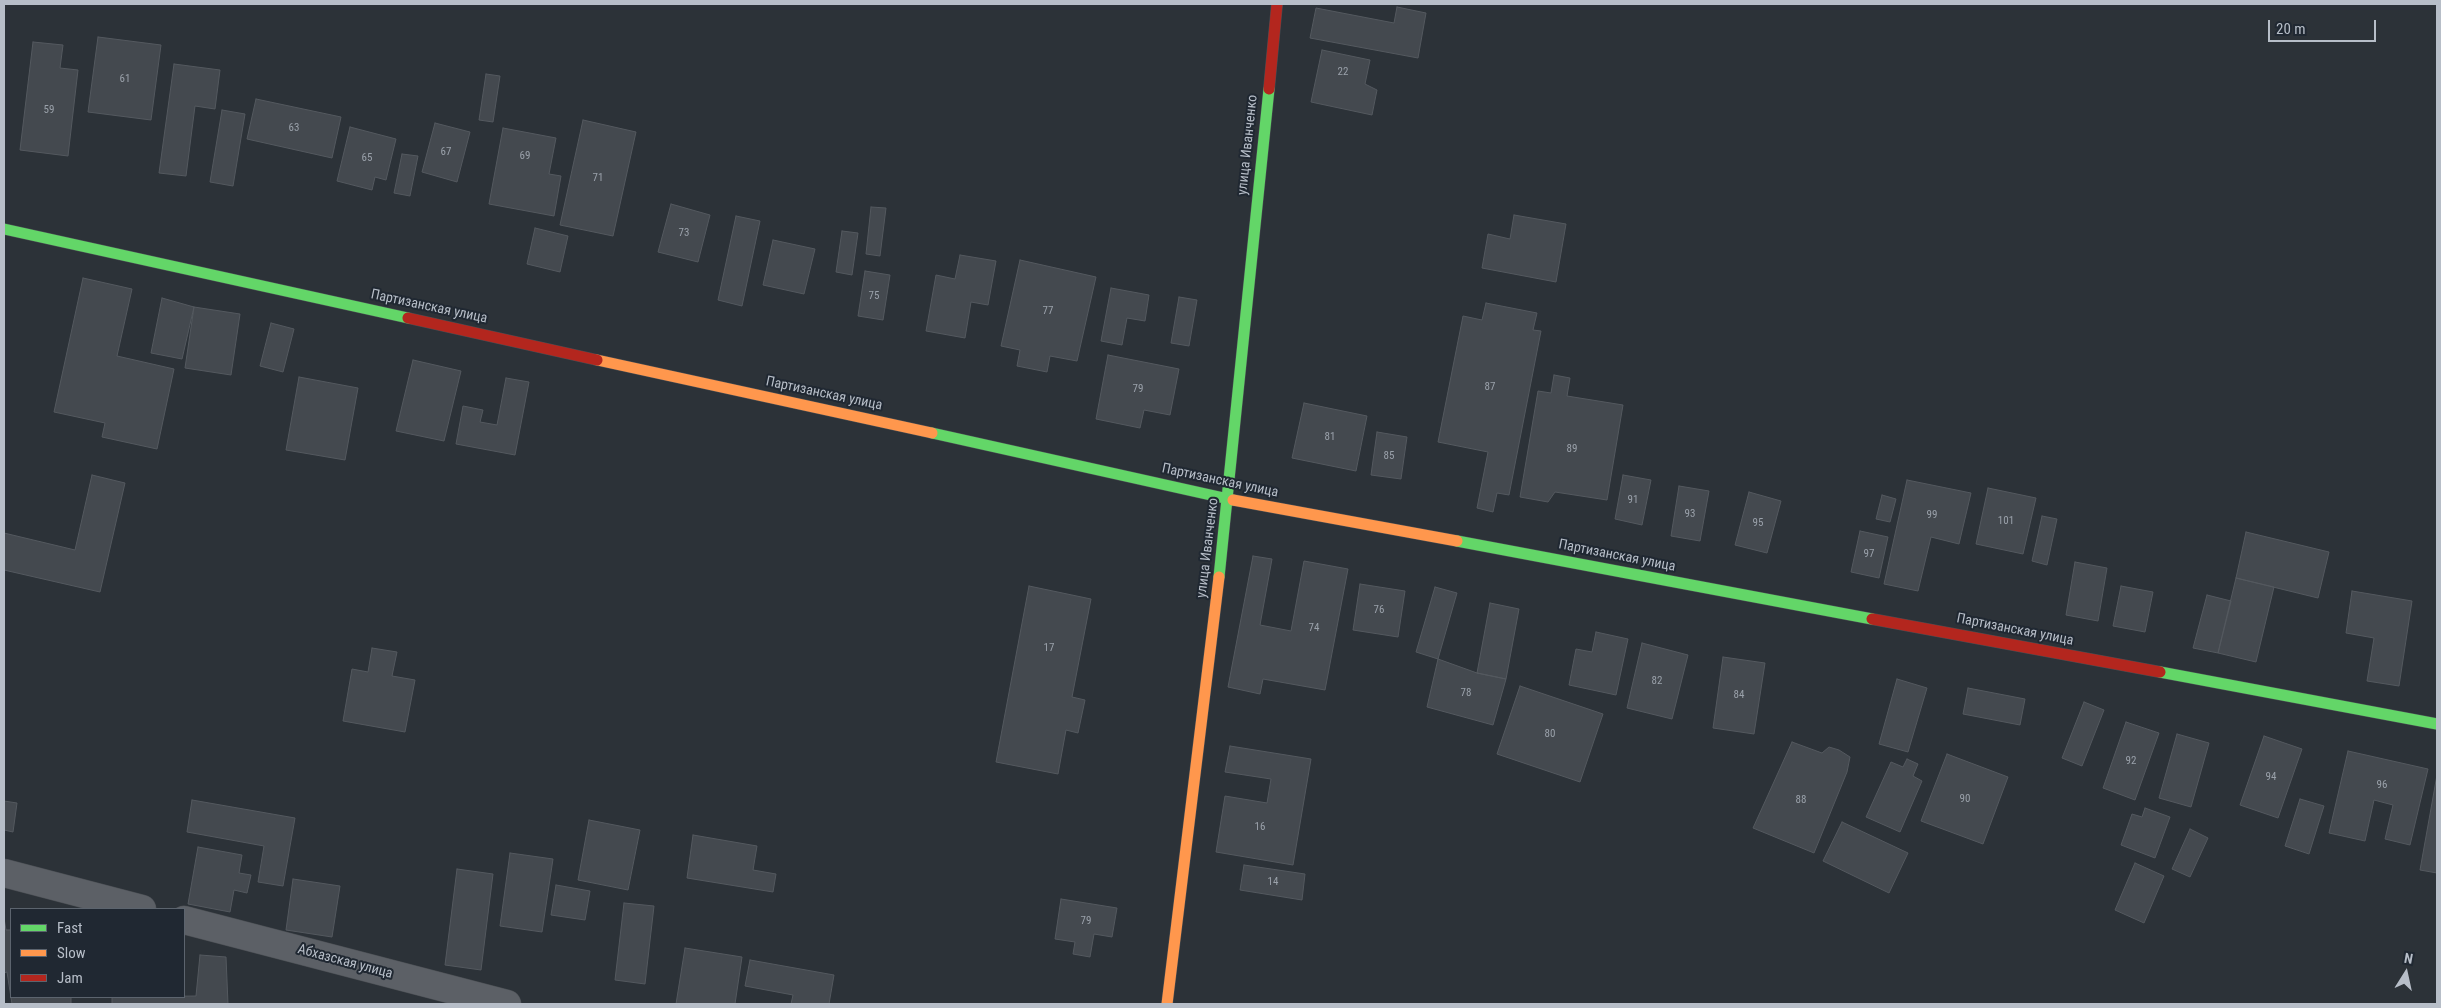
<!DOCTYPE html>
<meta charset="utf-8">
<style>
body{margin:0}
#map{position:relative;width:2441px;height:1008px;overflow:hidden;background:#2c3238;font-family:"Roboto Condensed",sans-serif}
canvas{display:block}
.frame{position:absolute;inset:0;border:5px solid #b7bec8;pointer-events:none}
.legend{position:absolute;left:10px;top:908px;width:175px;height:90px;box-sizing:border-box;background:#202832;border:1px solid #5c646e;margin:0;padding:6px 9px;list-style:none;font-size:15px;color:#b7bec8}
.legend li{display:flex;align-items:center;gap:10px;height:25px}
.legend b{width:25px;border:1px solid #5c646e}
.north{position:absolute;left:2381px;top:948px;width:50px;height:50px;-webkit-text-stroke:4px #202832;paint-order:stroke;rotate:10deg;font-size:14px;font-weight:700;line-height:20px;text-align:center;color:#b7bec8}
.north::after{content:'';display:block;margin:auto;width:18px;height:22px;background:#b7bec8;clip-path:polygon(50% 0,100% 100%,50% 72%,0 100%)}
.scale{position:absolute;left:2268px;top:20px;width:108px;height:22px;box-sizing:border-box;border:2px solid #b7bec8;border-top:0;padding-left:6px;font-size:15px;line-height:18px;white-space:nowrap;color:#b7bec8;-webkit-text-stroke:4px #202832;paint-order:stroke}
</style>
<div id="map">
<canvas width="2441" height="1008"></canvas>
<div class="frame"></div>
<ul class="legend">
<li><b style="height:6px;background:#63d668"></b>Fast</li>
<li><b style="height:6px;background:#ff974d"></b>Slow</li>
<li><b style="height:6px;background:#b3261e"></b>Jam</li>
</ul>
<div class="north">N</div>
<div class="scale">20 m</div>
</div>
<script>
const ctx = document.querySelector('canvas').getContext('2d');
ctx.lineJoin = 'round';
function fillPath(path, color) {
  ctx.fillStyle = color;
  ctx.fill(path, 'evenodd');
}
function shape(rows) {
  const path = new Path2D();
  for (const r of rows) {
    path.moveTo(r[0], r[1]);
    for (let i = 2; i < r.length; i += 2) path.lineTo(r[i], r[i + 1]);
  }
  return path;
}
function stroke(path, color, width, dash) {
  ctx.strokeStyle = color;
  ctx.lineWidth = width;
  ctx.lineCap = dash ? 'butt' : 'round';
  ctx.setLineDash(dash || []);
  ctx.stroke(path);
}
function drawText(font, color, halo, rows, align = 'center') {
  ctx.font = font + ' "Roboto Condensed",sans-serif';
  ctx.lineWidth = 4;
  ctx.setLineDash([]);
  ctx.textBaseline = 'middle';
  ctx.strokeStyle = halo;
  ctx.fillStyle = color;
  for (const [text, x, y, turn = 0] of rows) {
    ctx.save();
    ctx.translate(x, y);
    ctx.rotate((+turn || 0) * Math.PI / 180);
    ctx.textAlign = isNaN(turn) ? turn : align;
    if (halo) ctx.strokeText(text, 0, 0);
    ctx.fillText(text, 0, 0);
    ctx.restore();
  }
}
const building = shape([
 [1397,7,1426,13,1418,58,1310,38,1316,8,1394,23,1397,7],
 [98,37,161,45,151,120,88,112,98,37],
 [33,42,63,45,60,68,78,70,68,156,20,150,33,42],
 [1322,50,1370,60,1365,84,1377,90,1372,115,1311,102,1322,50],
 [174,64,220,70,215,109,195,106,186,176,159,173,174,64],
 [486,74,500,76,493,122,479,120,486,74],
 [256,99,341,117,332,158,247,139,256,99],
 [222,110,245,114,233,186,210,182,222,110],
 [583,120,636,132,613,236,560,225,583,120],
 [435,123,470,132,457,182,422,172,435,123],
 [350,127,396,139,386,180,375,177,372,190,337,181,350,127],
 [503,128,556,138,549,174,561,176,554,216,489,204,503,128],
 [402,154,418,156,410,196,394,193,402,154],
 [671,204,710,215,698,262,658,252,671,204],
 [871,207,886,208,880,256,866,254,871,207],
 [1514,215,1566,224,1556,282,1482,268,1488,234,1510,239,1514,215],
 [736,216,760,221,742,306,718,300,736,216],
 [535,228,568,236,560,272,527,264,535,228],
 [842,231,858,233,852,275,836,272,842,231],
 [773,240,815,249,804,294,763,285,773,240],
 [960,255,996,261,988,305,971,302,965,338,926,331,936,275,955,279,960,255],
 [1020,260,1096,277,1077,361,1050,356,1047,372,1017,366,1020,350,1001,346,1020,260],
 [865,271,890,275,883,320,858,316,865,271],
 [83,278,132,289,117,356,174,369,157,449,102,437,105,423,54,412,83,278],
 [1111,288,1149,295,1145,321,1127,318,1122,345,1101,341,1111,288],
 [1179,297,1197,300,1189,346,1171,343,1179,297],
 [162,298,194,307,182,359,151,353,162,298],
 [1486,303,1537,313,1533,330,1541,331,1509,495,1497,493,1493,512,1477,508,1488,452,1438,442,1463,316,1482,320,1486,303],
 [194,307,240,314,231,375,185,368,194,307],
 [271,323,294,329,283,372,260,366,271,323],
 [1108,355,1179,369,1170,415,1144,410,1140,428,1096,419,1108,355],
 [413,360,461,371,444,441,396,431,413,360],
 [1554,375,1570,378,1567,396,1623,405,1607,500,1555,492,1548,502,1520,497,1538,391,1551,393,1554,375],
 [299,377,358,388,345,460,286,450,299,377],
 [506,378,529,382,515,455,456,444,463,406,483,410,480,422,497,425,506,378],
 [1304,403,1367,416,1356,471,1292,458,1304,403],
 [1377,432,1407,437,1401,479,1371,475,1377,432],
 [92,475,125,483,100,592,4,570,4,533,75,550,92,475],
 [1623,475,1651,480,1642,525,1615,519,1623,475],
 [1907,480,1971,493,1959,544,1931,537,1918,591,1884,584,1907,480],
 [1679,486,1709,491,1700,541,1671,536,1679,486],
 [1988,488,2036,498,2023,554,1976,544,1988,488],
 [1749,492,1781,501,1767,553,1735,545,1749,492],
 [1882,495,1896,499,1890,522,1876,519,1882,495],
 [2042,516,2057,519,2047,565,2032,561,2042,516],
 [1860,531,1888,537,1879,578,1851,572,1860,531],
 [2246,532,2329,552,2318,598,2236,578,2246,532],
 [1253,556,1272,559,1260,625,1291,631,1304,561,1348,569,1325,690,1263,679,1260,694,1228,687,1253,556],
 [2075,562,2107,568,2098,621,2066,615,2075,562],
 [2236,578,2274,587,2256,662,2218,653,2236,578],
 [1360,584,1405,591,1398,637,1353,630,1360,584],
 [1029,586,1091,599,1072,697,1085,700,1078,733,1066,730,1058,774,996,762,1029,586],
 [2121,586,2153,592,2145,632,2113,626,2121,586],
 [1435,587,1457,593,1438,659,1416,652,1435,587],
 [2352,591,2412,601,2399,686,2367,681,2374,638,2346,633,2352,591],
 [2207,595,2231,601,2218,653,2193,648,2207,595],
 [1490,603,1519,609,1506,679,1477,673,1490,603],
 [1596,632,1628,639,1616,695,1569,685,1576,649,1592,652,1596,632],
 [1642,643,1688,655,1672,719,1627,708,1642,643],
 [372,648,397,652,392,676,415,680,405,732,343,721,352,669,368,672,372,648],
 [1723,657,1765,663,1754,734,1713,728,1723,657],
 [1438,659,1477,673,1506,679,1493,725,1427,707,1438,659],
 [1897,679,1927,688,1908,752,1879,744,1897,679],
 [1520,686,1603,714,1580,782,1497,754,1520,686],
 [1968,688,2025,699,2020,725,1963,714,1968,688],
 [2084,702,2104,710,2082,766,2062,758,2084,702],
 [2126,722,2159,733,2135,800,2103,788,2126,722],
 [2177,734,2209,743,2191,807,2159,798,2177,734],
 [2264,736,2302,749,2278,818,2240,805,2264,736],
 [1792,742,1822,753,1829,747,1839,750,1850,757,1847,772,1814,853,1753,828,1792,742],
 [1230,746,1311,759,1293,865,1216,852,1225,796,1267,803,1271,779,1225,772,1230,746],
 [2348,751,2428,769,2410,845,2385,839,2393,805,2374,800,2365,841,2329,833,2348,751],
 [1947,754,2008,777,1983,844,1921,821,1947,754],
 [1907,759,1918,764,1913,776,1922,781,1900,832,1866,817,1891,762,1903,767,1907,759],
 [2437,775,2437,873,2420,870,2437,775],
 [2300,799,2324,806,2309,854,2285,846,2300,799],
 [192,800,295,818,283,886,258,882,264,846,187,832,192,800],
 [4,801,17,803,13,832,4,830,4,801],
 [2145,808,2170,817,2155,858,2121,845,2132,814,2142,817,2145,808],
 [589,820,640,830,628,890,578,880,589,820],
 [1842,822,1908,853,1889,893,1823,861,1842,822],
 [2190,829,2208,838,2190,877,2172,869,2190,829],
 [693,835,757,846,753,870,776,874,773,892,687,878,693,835],
 [198,847,242,855,239,873,251,875,247,893,234,890,230,912,188,904,198,847],
 [510,853,553,859,542,932,500,926,510,853],
 [2135,863,2164,876,2144,923,2115,910,2135,863],
 [1244,865,1305,874,1302,900,1240,890,1244,865],
 [457,869,493,874,481,970,445,965,457,869],
 [293,879,340,886,332,937,286,930,293,879],
 [556,885,590,891,585,920,551,915,556,885],
 [1061,899,1117,908,1112,937,1094,934,1090,957,1073,954,1075,942,1055,939,1061,899],
 [624,903,654,906,645,984,615,980,624,903],
 [4,918,6,930,11,930,11,997,71,997,71,1004,12,1004,7,972,4,973,4,918],
 [685,948,742,957,735,1004,676,1004,685,948],
 [200,955,226,957,228,1004,112,1004,112,997,196,996,200,955],
 [750,960,834,975,829,1004,791,1004,793,995,745,986,750,960]
]);
fillPath(building, '#44494f');
stroke(building, '#54595f', 1);
const street = shape([
 [4,873,142,909],
 [184,920,507,1004]
]);
const fast = shape([
 [4,229,408,318],
 [932,433,1233,500],
 [1457,541,1872,619],
 [1219,577,1269,89],
 [2160,672,2437,724]
]);
const slow = shape([
 [597,360,932,433],
 [1233,500,1457,541],
 [1167,1004,1219,577]
]);
const jam = shape([
 [1269,89,1277,4],
 [408,318,597,360],
 [1872,619,2160,672]
]);
stroke(street, '#4a4e53', 29);
stroke(fast, '#4a4e53', 12);
stroke(slow, '#4a4e53', 12);
stroke(jam, '#4a4e53', 12);
stroke(street, '#5c6066', 28);
stroke(fast, '#63d668', 11);
stroke(slow, '#ff974d', 11);
stroke(jam, '#b3261e', 11);
drawText('11px', '#9aa1aa', null, [
 ["22",1343,72],
 ["61",125,79],
 ["59",49,110],
 ["63",294,128],
 ["67",446,152],
 ["69",525,156],
 ["65",367,158],
 ["71",598,178],
 ["73",684,233],
 ["75",874,296],
 ["77",1048,311],
 ["87",1490,387],
 ["79",1138,389],
 ["81",1330,437],
 ["89",1572,449],
 ["85",1389,456],
 ["91",1633,500],
 ["93",1690,514],
 ["99",1932,515],
 ["101",2006,521],
 ["95",1758,523],
 ["97",1869,554],
 ["76",1379,610],
 ["74",1314,628],
 ["17",1049,648],
 ["82",1657,681],
 ["78",1466,693],
 ["84",1739,695],
 ["80",1550,734],
 ["92",2131,761],
 ["94",2271,777],
 ["96",2382,785],
 ["90",1965,799],
 ["88",1801,800],
 ["16",1260,827],
 ["14",1273,882],
 ["79",1086,921]
]);
drawText('14px', '#b7bec8', '#202832', [
 ["улица Иванченко",1248,145,-84],
 ["Партизанская улица",429,307,12],
 ["Партизанская улица",824,394,12],
 ["Партизанская улица",1220,481,12],
 ["улица Иванченко",1208,548,-83],
 ["Партизанская улица",1617,556,11],
 ["Партизанская улица",2015,630,11],
 ["Абхазская улица",345,962,15]
]);
</script>
